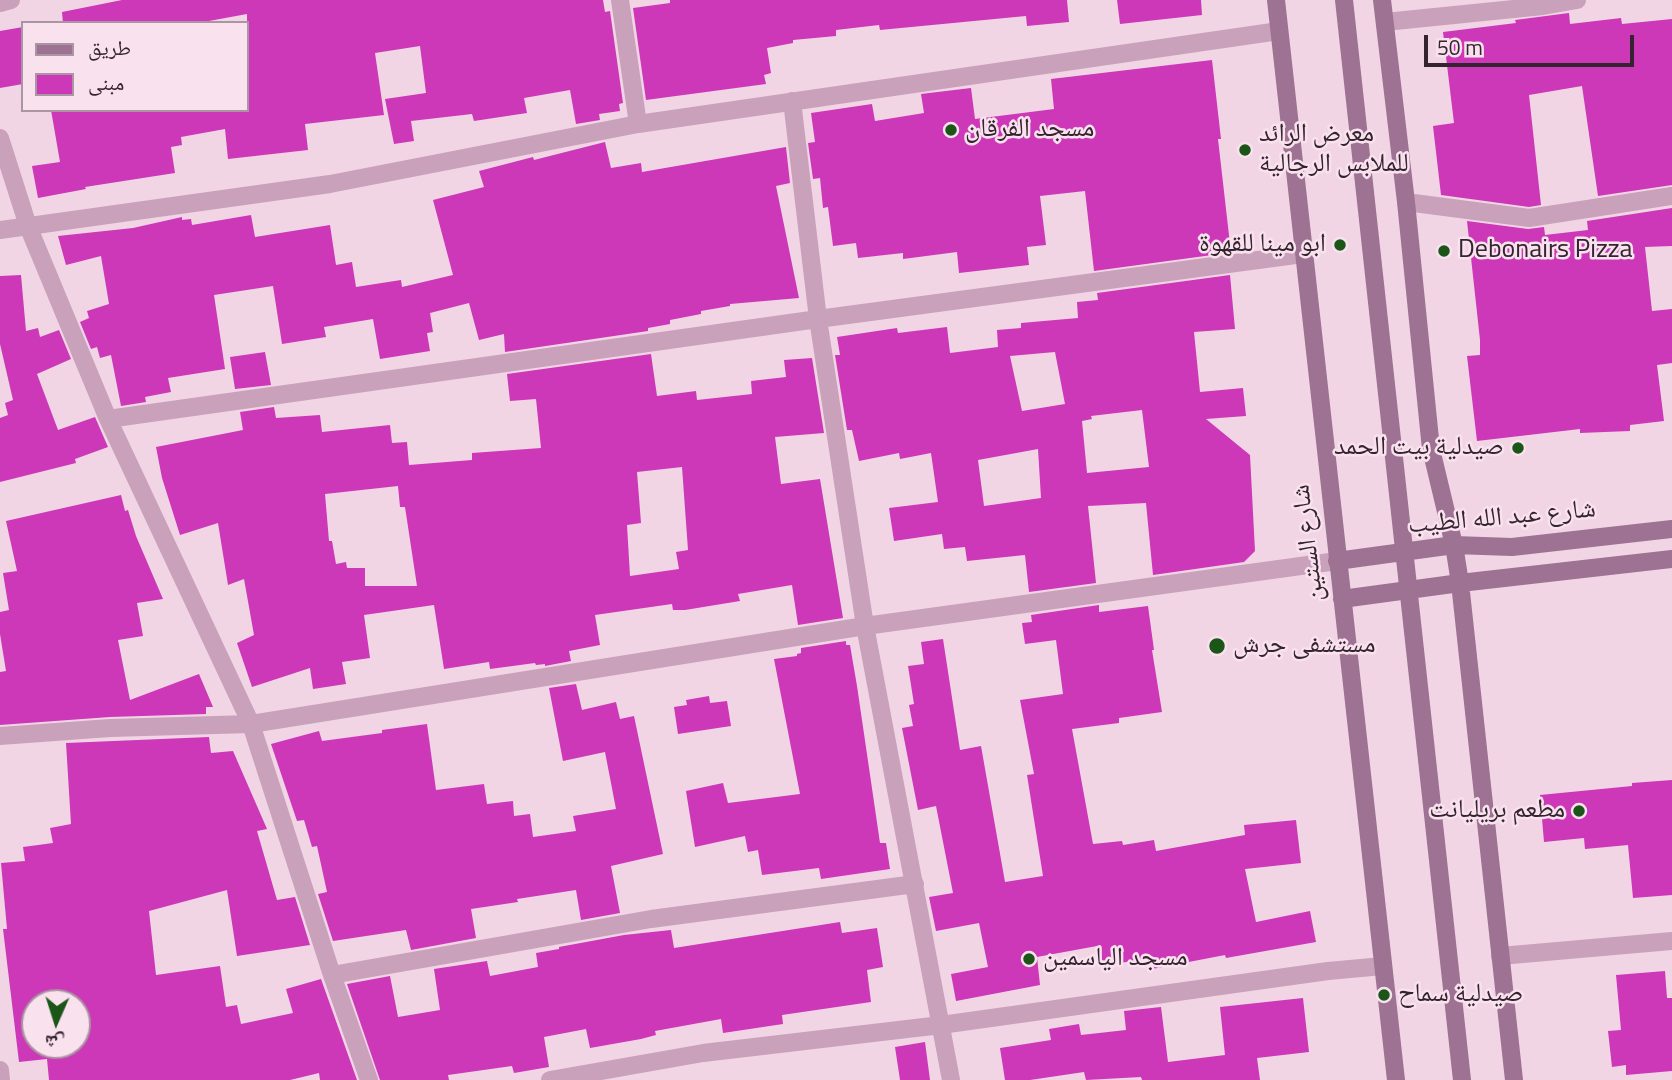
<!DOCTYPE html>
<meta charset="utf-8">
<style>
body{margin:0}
#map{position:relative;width:1672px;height:1080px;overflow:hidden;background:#f1d5e5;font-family:"Titillium Web","Noto Naskh Arabic",sans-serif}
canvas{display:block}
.legend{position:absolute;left:21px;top:21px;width:228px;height:91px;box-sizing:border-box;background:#f9e1ee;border:2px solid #aa95a2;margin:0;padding:9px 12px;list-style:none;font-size:21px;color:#332430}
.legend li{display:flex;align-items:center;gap:14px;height:35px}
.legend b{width:35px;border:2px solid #aa95a2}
.north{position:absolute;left:21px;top:989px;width:70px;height:70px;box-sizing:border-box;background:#f9e1ee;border:2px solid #aa95a2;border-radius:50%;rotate:183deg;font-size:19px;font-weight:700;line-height:28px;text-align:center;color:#332430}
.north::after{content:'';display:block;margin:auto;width:24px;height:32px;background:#1b5618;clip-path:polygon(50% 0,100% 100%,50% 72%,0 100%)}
.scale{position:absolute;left:1424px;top:35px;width:210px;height:32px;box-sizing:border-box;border:4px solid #332430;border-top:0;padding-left:9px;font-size:21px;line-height:24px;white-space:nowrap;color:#332430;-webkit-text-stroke:5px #f9e1ee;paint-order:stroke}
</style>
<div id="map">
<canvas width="1672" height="1080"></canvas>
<ul class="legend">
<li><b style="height:9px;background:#9d7292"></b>طريق</li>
<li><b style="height:19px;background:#cc38b7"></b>مبنى</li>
</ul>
<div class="north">ش</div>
<div class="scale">50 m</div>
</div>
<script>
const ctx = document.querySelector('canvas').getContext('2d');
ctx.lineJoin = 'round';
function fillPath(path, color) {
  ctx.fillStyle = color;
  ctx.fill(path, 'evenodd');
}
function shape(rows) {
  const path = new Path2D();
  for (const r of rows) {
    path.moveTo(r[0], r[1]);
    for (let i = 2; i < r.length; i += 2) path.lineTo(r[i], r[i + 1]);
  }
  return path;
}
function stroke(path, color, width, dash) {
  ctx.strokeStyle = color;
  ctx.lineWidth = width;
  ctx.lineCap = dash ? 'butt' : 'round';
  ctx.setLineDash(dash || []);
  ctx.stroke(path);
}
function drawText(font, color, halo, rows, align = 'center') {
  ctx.font = font + ' "Titillium Web","Noto Naskh Arabic",sans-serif';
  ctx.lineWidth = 5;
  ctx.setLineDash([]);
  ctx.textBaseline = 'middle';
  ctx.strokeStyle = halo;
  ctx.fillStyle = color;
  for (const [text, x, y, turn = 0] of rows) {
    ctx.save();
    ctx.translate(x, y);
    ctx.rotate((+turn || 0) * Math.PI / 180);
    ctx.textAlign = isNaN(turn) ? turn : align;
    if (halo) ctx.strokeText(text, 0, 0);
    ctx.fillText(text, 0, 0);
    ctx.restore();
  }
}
fillPath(shape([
 [122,0,603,0,605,12,610,11,623,103,619,104,620,111,599,114,600,120,576,124,570,90,524,98,527,113,474,121,472,114,411,121,414,141,394,144,385,99,426,93,420,46,375,53,384,115,305,124,308,150,228,159,225,129,181,137,182,145,171,147,175,173,85,187,86,189,38,198,32,166,60,162,51,110,247,110,247,14,198,23,63,23,62,12],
 [670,0,1067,0,1069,22,1027,26,1026,16,880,30,879,25,836,30,836,36,793,40,793,43,767,48,771,73,764,75,766,84,646,100,633,8,670,3],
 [1117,0,1201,0,1202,15,1120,24],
 [1569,13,1570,24,1621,18,1622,24,1672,19,1672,185,1598,196,1582,86,1529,95,1541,205,1529,207,1441,195,1433,126,1454,123,1443,32,1516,23,1515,20],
 [23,27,23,84,0,88,0,31],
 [1212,60,1221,139,1218,139,1230,244,1227,244,1227,253,1094,271,1085,191,1040,196,1046,245,1027,247,1029,265,959,273,957,252,903,259,903,253,858,258,856,243,833,246,828,207,823,208,820,178,813,179,808,143,815,142,811,113,872,104,875,121,924,113,921,94,971,88,975,119,1054,109,1051,79],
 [605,142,611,168,641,163,642,172,786,147,790,183,776,186,799,298,730,304,730,306,701,311,701,314,670,320,670,324,648,328,648,331,505,352,504,334,479,340,469,303,430,313,433,332,427,333,430,351,380,359,373,319,324,327,326,337,282,344,273,286,214,295,225,369,168,378,171,392,145,397,146,402,121,406,111,355,100,358,97,347,91,349,80,322,89,318,87,311,109,304,101,256,66,265,58,236,133,228,182,217,182,220,191,219,192,225,251,215,255,237,330,225,336,265,352,262,356,287,401,280,402,287,453,275,433,200,484,187,479,171,533,157,534,160],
 [1672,208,1672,246,1645,247,1652,311,1672,309,1672,363,1657,365,1664,421,1630,425,1630,431,1580,433,1580,429,1477,441,1467,356,1480,355,1480,340,1467,221,1528,229,1544,227,1545,235,1588,230,1587,221],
 [21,275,26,331,38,328,40,337,59,330,71,359,37,374,58,430,95,417,108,447,75,459,76,463,0,482,0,418,8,415,5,403,13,400,0,344,0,276],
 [1230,275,1235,329,1194,332,1200,392,1243,388,1246,416,1206,419,1250,455,1255,551,1244,562,1153,575,1146,503,1088,506,1096,583,1029,592,1025,555,967,561,965,547,944,549,942,534,894,541,889,508,938,502,931,453,900,459,899,453,859,461,852,430,847,430,835,355,840,355,837,337,897,328,898,333,947,327,950,353,998,347,997,330,1021,328,1021,323,1078,318,1077,302,1098,300,1097,293],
 [1055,352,1065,404,1022,411,1010,356],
 [1142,410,1149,467,1087,473,1082,421,1092,419,1091,416],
 [1038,449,1041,498,984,506,978,460],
 [265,352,271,385,235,389,230,357],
 [651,354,657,396,696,391,697,400,752,394,751,381,786,377,784,360,812,358,824,433,775,437,781,484,820,479,843,618,798,625,792,585,738,594,740,601,685,610,673,610,672,604,595,615,600,645,569,651,571,661,545,666,545,664,536,665,535,663,490,669,489,662,444,669,434,605,364,615,370,658,342,662,346,684,313,689,310,668,252,687,237,643,254,635,244,579,228,585,218,523,180,535,162,478,156,447,243,430,240,412,274,407,276,418,320,415,322,432,390,425,392,443,407,442,409,465,472,460,472,453,541,448,536,399,510,401,507,374],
 [682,467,688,550,676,552,679,569,630,576,627,525,641,523,637,472],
 [398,486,400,507,405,507,417,586,365,586,365,568,347,568,346,562,336,564,332,541,329,541,325,494],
 [121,495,125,511,128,510,136,536,163,599,137,603,143,636,118,640,130,700,199,674,213,707,206,707,206,714,110,717,0,725,0,672,6,671,0,634,0,612,9,610,3,573,17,571,6,521],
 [1099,605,1099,612,1148,606,1154,650,1152,650,1162,712,1119,718,1119,723,1072,729,1093,844,1122,841,1123,845,1154,840,1156,851,1245,835,1244,825,1296,820,1301,863,1245,869,1256,922,1310,911,1316,942,1226,958,1225,955,1147,970,1145,959,1101,966,1097,946,1037,957,1040,985,956,1001,951,974,988,967,979,923,936,931,929,897,953,893,936,806,918,810,902,728,913,726,909,705,914,704,908,666,924,664,921,642,943,639,960,750,981,746,1005,882,1043,876,1027,775,1034,774,1020,700,1063,694,1056,640,1025,644,1022,623,1032,622,1031,615],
 [846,641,846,645,850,645,857,686,880,843,886,843,890,869,821,879,819,868,762,875,758,850,748,852,745,836,695,847,686,791,723,783,728,803,800,794,774,659,797,656,797,654,801,653,801,648],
 [576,684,582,710,616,702,620,719,634,716,663,854,611,866,620,913,581,920,576,890,517,899,518,902,471,909,476,938,411,950,406,930,333,941,318,894,327,892,317,846,312,847,304,820,297,821,271,744,319,731,322,741,382,733,382,730,427,724,436,790,484,784,487,804,513,801,514,816,530,814,533,837,576,831,573,816,616,809,605,752,563,761,549,688],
 [709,696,710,703,727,701,731,726,678,734,674,707,687,705,686,700],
 [209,737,211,753,233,751,267,829,257,831,277,900,295,897,310,945,237,956,227,890,149,911,156,975,220,966,226,1007,237,1005,241,1024,293,1013,286,989,321,979,357,1080,320,1080,319,1073,290,1080,49,1080,47,1059,19,1062,3,929,7,929,1,863,25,861,23,847,53,843,50,828,71,824,66,743],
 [35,1003,77,1003,77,1045,35,1045],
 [1672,780,1672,895,1633,898,1628,845,1585,849,1584,838,1544,842,1540,795,1632,786,1632,783],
 [840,922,842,933,877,928,883,967,867,970,871,1002,782,1015,783,1024,723,1033,721,1019,655,1031,656,1035,641,1039,590,1048,586,1029,544,1037,549,1067,514,1073,512,1066,448,1075,449,1080,380,1080,347,984,390,976,398,1017,440,1010,434,969,487,961,490,976,538,967,536,953,559,949,559,947,624,935,671,930,674,948],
 [1665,971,1667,998,1672,998,1672,1071,1626,1075,1626,1065,1612,1067,1608,1031,1621,1030,1616,975],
 [1303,998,1309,1052,1257,1058,1260,1080,1142,1080,1141,1077,1086,1080,1084,1072,1030,1080,1005,1080,1000,1048,1051,1040,1049,1029,1079,1024,1081,1035,1126,1030,1124,1011,1161,1007,1168,1062,1225,1055,1220,1007],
 [925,1042,930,1080,900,1080,895,1047]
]), '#cc38b7');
stroke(shape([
 [620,0,638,124],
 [0,3,11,0],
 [1385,22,1543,6,1577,0],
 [792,101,818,319,865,626,951,1080],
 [0,138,28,226,108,419,251,724,332,975,369,1080],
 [1406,202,1529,218,1672,196],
 [0,230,330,184,638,124,1279,31],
 [108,419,818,319,1303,254],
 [0,736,110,728,251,724,865,626,1337,561],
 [1500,956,1672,941],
 [332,975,651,919,915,884],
 [0,1070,1,1080],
 [550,1080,703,1053,941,1025,1328,971,1383,966]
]), '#c9a1bb', 18);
stroke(shape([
 [1276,0,1396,1080],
 [1344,0,1462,1080],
 [1382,0,1406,202,1431,449,1454,545,1460,583,1514,1080],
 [1337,561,1454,545,1512,547,1672,529],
 [1342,599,1460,583,1672,559]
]), '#9d7292', 18);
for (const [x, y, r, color] of [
 [951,130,7,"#1b5618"],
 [1245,150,7,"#1b5618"],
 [1340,245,7,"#1b5618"],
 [1444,251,7,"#1b5618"],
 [1518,448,7,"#1b5618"],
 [1217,646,9,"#1b5618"],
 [1579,811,7,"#1b5618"],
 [1029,959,7,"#1b5618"],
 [1384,995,7,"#1b5618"]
]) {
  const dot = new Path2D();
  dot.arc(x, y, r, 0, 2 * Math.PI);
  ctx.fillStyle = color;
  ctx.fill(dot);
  stroke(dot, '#f9e1ee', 2.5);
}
drawText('26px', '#332430', '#f9e1ee', [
 ["مسجد الفرقان",965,130],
 ["معرض الرائد",1259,135],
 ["للملابس الرجالية",1259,165],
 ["ابو مينا للقهوة",1326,245,"right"],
 ["Debonairs Pizza",1458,251],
 ["صيدلية بيت الحمد",1504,448,"right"],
 ["مستشفى جرش",1233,646],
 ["مطعم بريليانت",1565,811,"right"],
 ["مسجد الياسمين",1043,959],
 ["صيدلية سماح",1398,995]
], 'left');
drawText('26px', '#332430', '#f9e1ee', [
 ["شارع عبد الله الطيب",1502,518,-5],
 ["شارع الستين",1309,543,-97]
]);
</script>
